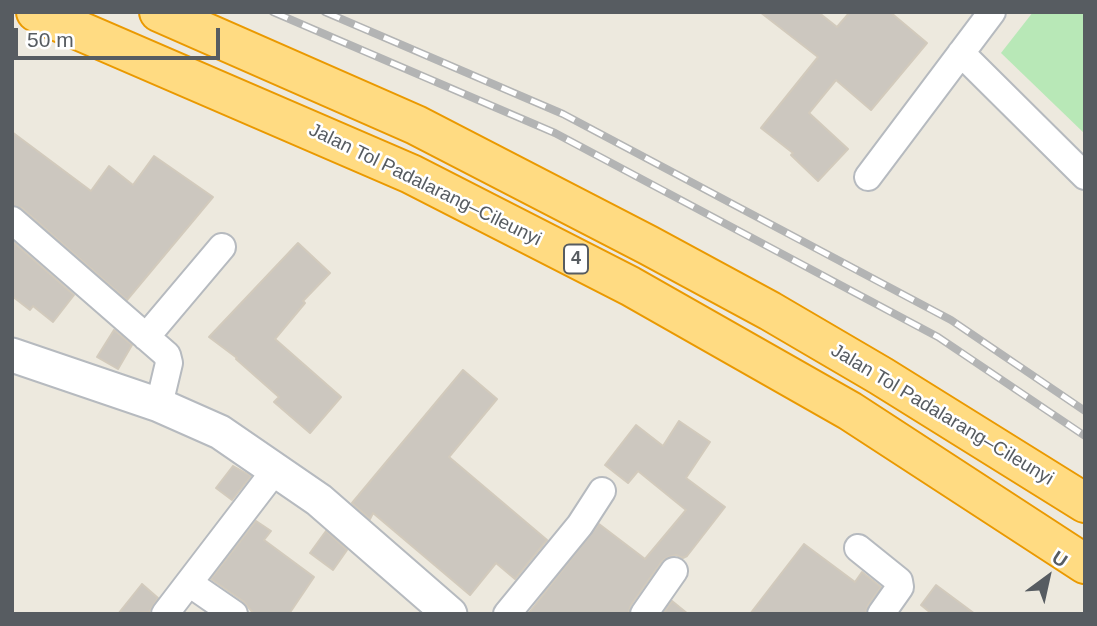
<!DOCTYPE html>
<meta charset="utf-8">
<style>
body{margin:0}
#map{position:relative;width:1097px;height:626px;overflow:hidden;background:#ede9de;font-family:Helvetica,sans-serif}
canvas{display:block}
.frame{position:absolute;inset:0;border:14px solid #575c61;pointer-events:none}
.north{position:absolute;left:1013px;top:542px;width:70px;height:70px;-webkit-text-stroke:5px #fff;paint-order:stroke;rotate:33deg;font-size:19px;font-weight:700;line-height:28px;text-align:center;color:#575c61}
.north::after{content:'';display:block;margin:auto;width:24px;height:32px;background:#575c61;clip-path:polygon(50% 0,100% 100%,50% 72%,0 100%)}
.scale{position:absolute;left:14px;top:28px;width:206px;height:32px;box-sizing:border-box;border:4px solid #575c61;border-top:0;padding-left:9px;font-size:21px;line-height:24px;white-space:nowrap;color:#575c61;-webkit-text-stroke:5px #fff;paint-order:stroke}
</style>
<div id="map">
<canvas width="1097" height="626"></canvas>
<div class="frame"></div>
<div class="north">U</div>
<div class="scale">50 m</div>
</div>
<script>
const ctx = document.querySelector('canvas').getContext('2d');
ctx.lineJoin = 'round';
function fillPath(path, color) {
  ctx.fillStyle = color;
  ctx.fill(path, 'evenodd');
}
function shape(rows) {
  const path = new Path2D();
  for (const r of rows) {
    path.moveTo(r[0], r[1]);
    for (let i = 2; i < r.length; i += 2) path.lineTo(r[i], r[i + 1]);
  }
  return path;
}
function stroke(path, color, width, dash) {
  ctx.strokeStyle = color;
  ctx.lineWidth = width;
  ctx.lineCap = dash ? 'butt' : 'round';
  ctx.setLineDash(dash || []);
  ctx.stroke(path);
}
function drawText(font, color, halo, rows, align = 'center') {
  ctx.font = font + ' Helvetica,sans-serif';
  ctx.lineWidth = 5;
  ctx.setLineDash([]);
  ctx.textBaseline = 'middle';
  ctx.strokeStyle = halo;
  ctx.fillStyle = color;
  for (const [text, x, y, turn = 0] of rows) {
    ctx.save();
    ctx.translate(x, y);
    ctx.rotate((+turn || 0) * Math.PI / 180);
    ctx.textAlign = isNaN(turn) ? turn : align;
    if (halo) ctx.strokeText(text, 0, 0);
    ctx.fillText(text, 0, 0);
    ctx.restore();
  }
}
fillPath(shape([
 [1033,12,1085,12,1085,134,1001,53]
]), '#b8e8b7');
const building = shape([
 [760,12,818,12,837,27,850,12,890,12,927,43,871,110,836,80,809,113,848,149,818,181,791,155,793,153,761,128,818,57,760,12],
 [12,132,91,191,109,166,133,185,154,156,213,197,127,300,22,208,12,205,12,132],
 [12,241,74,295,53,322,33,306,30,310,12,296,12,241],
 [298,243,330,273,303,301,305,303,275,339,341,397,310,433,274,402,279,397,236,359,237,358,209,337,298,243],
 [114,330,132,345,118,369,97,357,114,330],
 [463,370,497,399,449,457,547,540,515,579,496,563,470,595,373,513,370,519,352,503,463,370],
 [679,421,710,442,686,478,725,507,687,556,683,558,676,555,668,557,662,561,631,605,628,614,528,614,599,524,645,559,686,510,638,471,628,483,605,465,636,425,663,446,679,421],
 [233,466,251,476,232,500,216,488,233,466],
 [256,521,271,531,264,540,314,577,289,614,254,614,243,601,211,579,256,521],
 [326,531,347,550,333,570,310,553,326,531],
 [804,544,855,582,862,572,881,587,868,605,865,614,750,614,804,544],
 [142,584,158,598,149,612,118,614,142,584],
 [936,585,975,614,932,614,921,605,936,585],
 [672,601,688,614,663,614,672,601]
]);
fillPath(building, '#ccc7bf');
stroke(building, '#d2cabc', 2);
const minor = shape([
 [961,53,1085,176],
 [868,177,992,12],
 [12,220,167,355,169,363,159,405],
 [146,337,222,247],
 [858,548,899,581,900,587,881,614],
 [189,583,234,614],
 [165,614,276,469],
 [507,614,580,525,602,491],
 [644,614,674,571]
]);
const tertiary = shape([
 [12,355,159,405,220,432,319,500,450,614]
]);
const motorway = shape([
 [36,12,411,174,630,286,850,411,1085,564],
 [159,12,416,125,648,245,770,311,881,376,1085,503]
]);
stroke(minor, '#b6babf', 30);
stroke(tertiary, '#b6babf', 37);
stroke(motorway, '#ea9900', 42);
stroke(minor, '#fff', 26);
stroke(tertiary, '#fff', 33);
stroke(motorway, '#ffdb82', 38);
const rail = shape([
 [273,12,555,133,938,337,1085,436],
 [325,12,563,114,951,320,1085,411]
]);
stroke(rail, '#b3b4b4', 8);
stroke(rail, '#fff', 5, [16]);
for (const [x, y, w] of [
 [576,259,24]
]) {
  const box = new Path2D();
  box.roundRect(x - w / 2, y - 14.5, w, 29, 5);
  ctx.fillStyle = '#fff';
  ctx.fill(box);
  stroke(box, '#575c61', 2);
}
drawText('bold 18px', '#575c61', null, [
 ["4",576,259]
]);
drawText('19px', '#575c61', '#fff', [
 ["Jalan Tol Padalarang–Cileunyi",425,185,26],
 ["Jalan Tol Padalarang–Cileunyi",942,415,31]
]);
</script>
